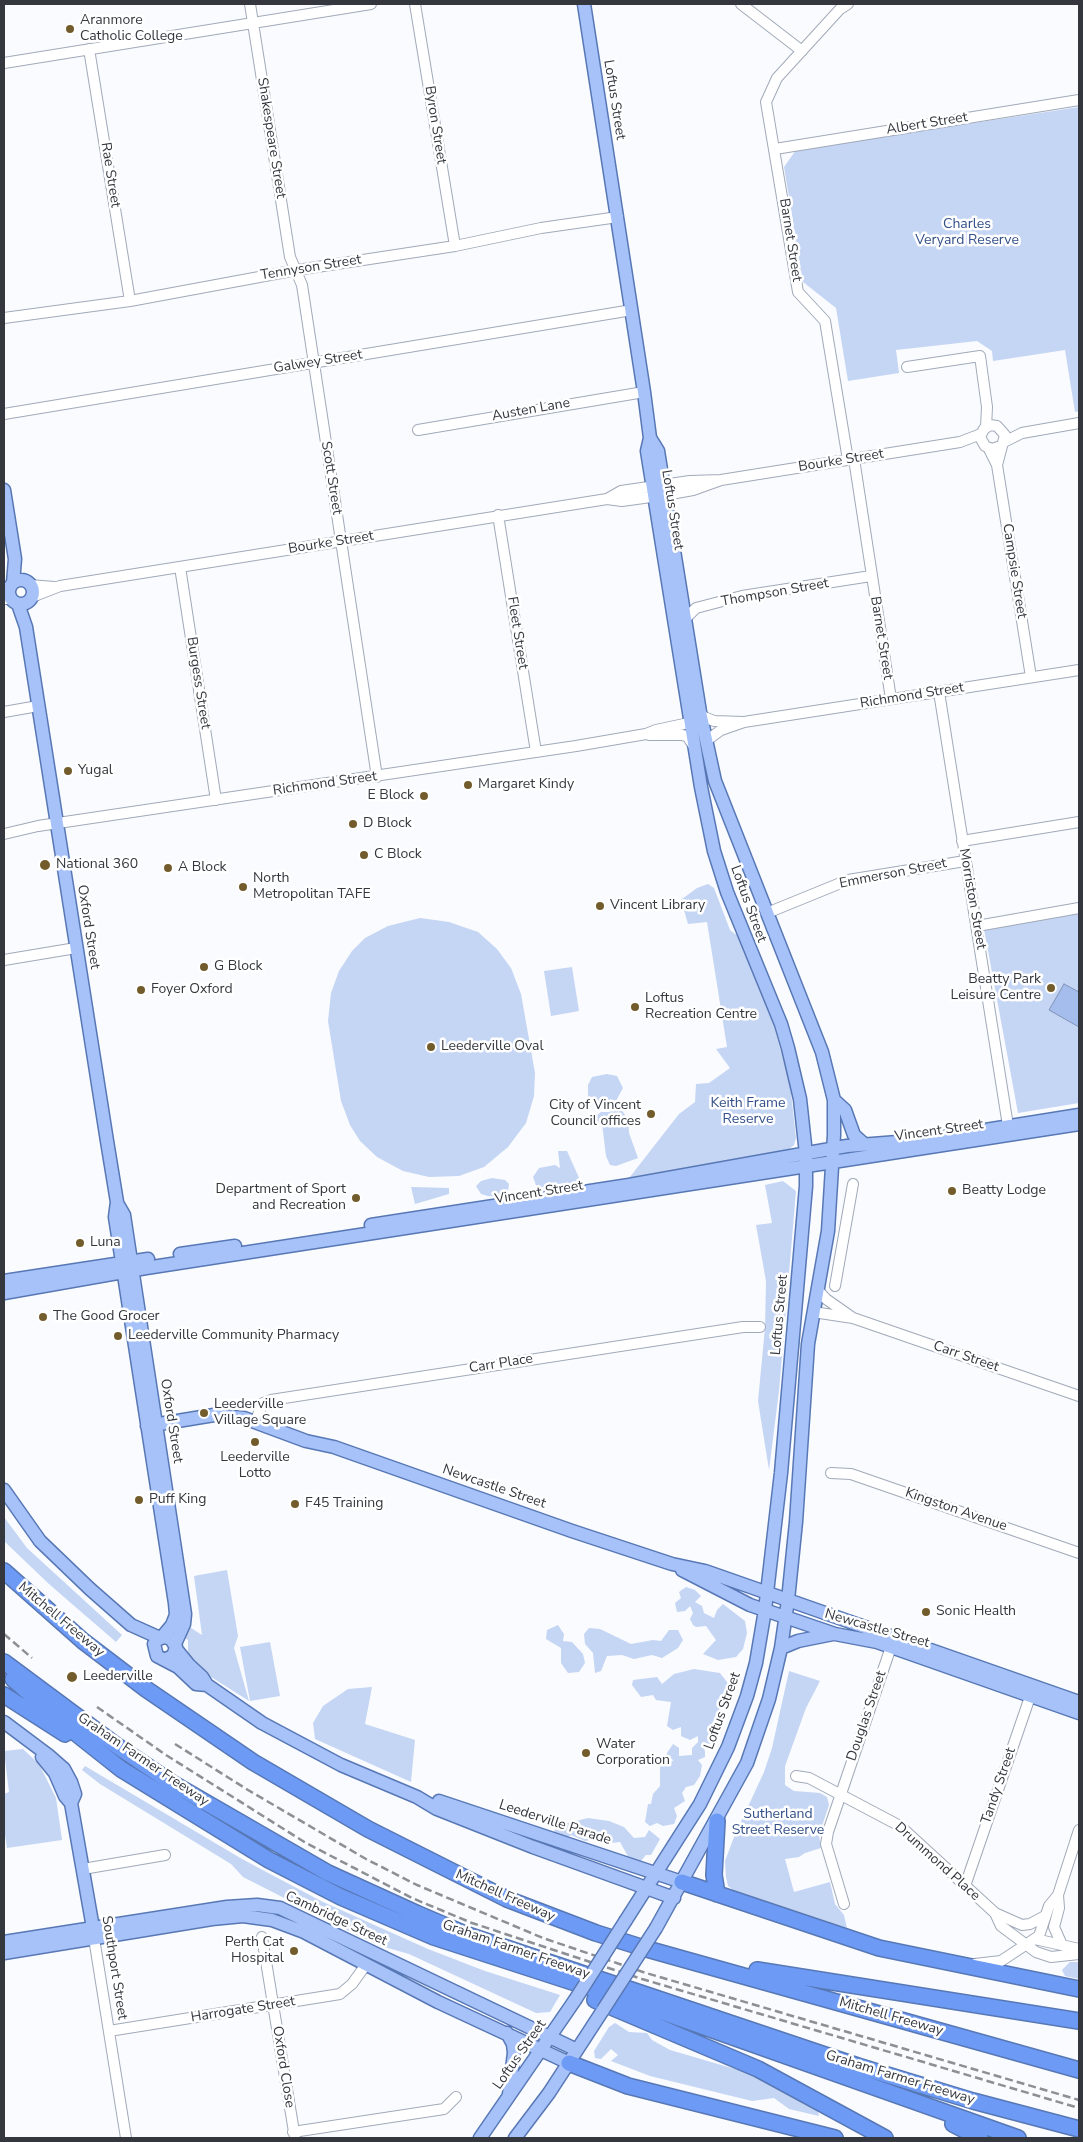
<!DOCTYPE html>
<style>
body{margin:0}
#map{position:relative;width:1083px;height:2142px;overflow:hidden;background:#f9fbfe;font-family:"Nunito Sans",sans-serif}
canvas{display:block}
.frame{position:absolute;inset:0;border:5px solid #34383e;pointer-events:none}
</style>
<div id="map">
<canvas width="1083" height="2142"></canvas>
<div class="frame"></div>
</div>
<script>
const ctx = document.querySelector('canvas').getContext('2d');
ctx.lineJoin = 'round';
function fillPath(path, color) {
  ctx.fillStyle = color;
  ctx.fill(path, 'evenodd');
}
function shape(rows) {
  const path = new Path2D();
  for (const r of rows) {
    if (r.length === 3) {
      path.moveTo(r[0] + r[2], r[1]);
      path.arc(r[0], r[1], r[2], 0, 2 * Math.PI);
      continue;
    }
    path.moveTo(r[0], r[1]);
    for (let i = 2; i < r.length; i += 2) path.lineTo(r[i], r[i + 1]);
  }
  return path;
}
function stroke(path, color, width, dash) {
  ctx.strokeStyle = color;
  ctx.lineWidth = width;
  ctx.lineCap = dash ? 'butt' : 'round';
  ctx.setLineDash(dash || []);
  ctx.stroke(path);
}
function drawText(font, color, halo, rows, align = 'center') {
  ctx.font = font + ' "Nunito Sans",sans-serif';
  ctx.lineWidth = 5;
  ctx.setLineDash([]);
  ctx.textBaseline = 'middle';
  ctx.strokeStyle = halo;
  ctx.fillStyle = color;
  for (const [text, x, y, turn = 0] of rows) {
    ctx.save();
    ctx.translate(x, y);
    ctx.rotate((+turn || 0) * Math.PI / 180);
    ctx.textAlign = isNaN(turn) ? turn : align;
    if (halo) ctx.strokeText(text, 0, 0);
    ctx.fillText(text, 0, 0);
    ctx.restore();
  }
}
fillPath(shape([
 [1079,107,1079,411,1075,412,1065,350,993,361,992,351,977,341,896,350,899,373,848,381,836,308,803,282,784,167,796,150],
 [708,884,714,888,730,930,738,936,773,1023,790,1084,796,1138,794,1145,788,1150,626,1182,679,1114,695,1102,696,1084,709,1083,730,1068,716,1049,727,1047,707,922,688,924,684,910,678,902,697,888],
 [1079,913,1079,1103,1018,1113,984,929],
 [420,918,449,922,478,932,497,949,511,968,521,994,535,1073,534,1096,526,1123,508,1147,484,1167,459,1176,429,1177,403,1171,377,1157,360,1141,350,1125,341,1101,328,1021,331,993,339,971,352,951,365,938,388,926],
 [572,967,579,1011,551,1016,544,971],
 [607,1074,617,1076,623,1088,617,1099,618,1105,628,1119,629,1133,638,1158,616,1166,610,1165,606,1156,602,1123,596,1121,596,1116,601,1112,610,1112,605,1104,596,1104,588,1096,588,1085,592,1077],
 [558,1151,567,1151,580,1180,569,1187,546,1190,537,1188,533,1177,539,1168,555,1165,560,1168],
 [492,1178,505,1180,509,1184,508,1191,503,1197,488,1196,481,1194,476,1186,481,1181],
 [783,1181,796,1191,779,1391,769,1470,758,1401,765,1328,766,1281,756,1225,772,1223,765,1185],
 [411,1187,449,1188,449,1194,415,1204],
 [4,1517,27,1548,122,1635,116,1642,49,1584,4,1541],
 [227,1570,238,1636,234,1648,249,1701,205,1673,188,1655,188,1640,183,1637,188,1626,202,1635,194,1576],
 [686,1587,695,1590,701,1596,695,1602,702,1606,704,1613,714,1618,717,1610,723,1604,745,1621,747,1633,743,1649,736,1657,718,1660,703,1654,716,1640,706,1626,696,1627,693,1625,690,1619,693,1613,690,1606,685,1611,677,1612,675,1603,681,1598,679,1592],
 [558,1625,564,1634,563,1641,572,1642,583,1654,585,1663,579,1672,568,1673,561,1663,561,1648,546,1639,547,1630],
 [589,1628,600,1629,631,1644,653,1640,661,1641,669,1630,678,1630,683,1640,678,1648,662,1658,652,1655,634,1659,622,1655,607,1656,601,1671,595,1673,593,1653,585,1644,584,1634],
 [270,1642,280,1696,250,1701,240,1647],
 [694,1669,720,1673,727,1682,730,1699,719,1705,721,1716,712,1726,716,1733,709,1746,703,1747,705,1751,705,1757,698,1760,702,1765,700,1776,694,1785,686,1787,682,1793,685,1801,674,1808,677,1816,674,1824,663,1826,657,1823,650,1826,645,1822,648,1804,651,1804,653,1794,660,1786,660,1767,674,1760,667,1758,667,1753,673,1744,679,1748,679,1756,692,1755,692,1748,698,1742,698,1736,690,1740,681,1736,681,1727,673,1730,667,1726,671,1702,656,1700,653,1695,641,1697,632,1685,633,1680,657,1677,662,1684,674,1674],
 [789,1671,820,1681,806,1708,785,1766,785,1785,794,1791,820,1793,827,1797,829,1805,819,1835,821,1848,805,1853,799,1857,785,1859,794,1892,830,1882,835,1904,844,1915,847,1928,733,1890,728,1886,726,1877,725,1861,734,1837,764,1772,772,1748],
 [372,1687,365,1724,415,1740,411,1782,315,1739,313,1723,323,1706,348,1689],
 [23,1749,39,1764,56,1798,62,1840,7,1848,4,1828,4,1794,9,1792,4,1751],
 [85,1766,242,1859,321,1901,428,1949,485,1971,560,1995,550,2012,536,2013,409,1954,381,1946,355,1934,243,1877,231,1864,100,1784,82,1770],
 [588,1818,609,1821,624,1827,634,1838,645,1837,649,1830,660,1839,651,1855,646,1855,641,1861,630,1860,620,1842,610,1843,598,1838,585,1841,571,1835,561,1842,552,1837,558,1822,568,1823],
 [1070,1962,1079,1962,1079,1979,1065,1976,1062,1970],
 [615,2023,629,2032,647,2033,652,2040,670,2050,752,2074,771,2082,785,2093,818,2111,819,2116,789,2109,774,2098,752,2101,650,2076,611,2061,618,2055,611,2049,601,2059,595,2058,594,2051,609,2027]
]), '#c5d5f4');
const water = shape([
 [1064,984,1079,992,1079,1027,1049,1010,1064,984]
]);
fillPath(water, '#a4bdec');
stroke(water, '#8295b8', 1);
const minor = shape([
 [250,4,290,257,302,285,377,777],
 [415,4,455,246],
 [741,4,802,51],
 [89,49,130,301],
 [4,63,371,4],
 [775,149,1079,100],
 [4,318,130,301,297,270,455,246,541,228,618,217],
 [907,367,980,356,987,407,986,427],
 [4,414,632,310],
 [418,430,644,392],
 [1004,442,1022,433,1079,423],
 [989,449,997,465,1031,677],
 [854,459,891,699],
 [848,460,825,321,798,292,766,102,777,78,840,9,848,4],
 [997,465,1005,435,997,426,990,425,984,429,980,437,985,446,992,449,1001,446],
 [607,499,621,491,690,481,721,480,960,442,981,434],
 [498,515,536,752],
 [180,567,216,800],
 [30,585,54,587],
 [4,589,11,586],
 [32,597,60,586,607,499,622,501,665,495,693,490,721,480],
 [4,599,11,599],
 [685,619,696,608,742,596,871,576],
 [939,692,1009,1132],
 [4,712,38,706],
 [700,712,704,717,714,721,744,722],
 [649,735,682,735,687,736,693,745],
 [706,741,721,730,744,722,1079,670],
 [4,834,38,826,576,746,646,734,656,730,698,721],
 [962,841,1079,822],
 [767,913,848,880,965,861],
 [977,926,1079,908],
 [4,960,76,948],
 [835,1286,853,1184],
 [817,1289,826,1299,853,1318],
 [813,1312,853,1318,1079,1396],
 [255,1422,263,1403,271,1400,743,1327,760,1327],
 [831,1473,851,1474,1079,1553],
 [796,1776,809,1778,900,1826,995,1913,1001,1926,1036,1952,1051,1957,1079,1954],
 [83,1869,165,1855],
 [965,1886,1032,1691],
 [1058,1895,1059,1908,1054,1927,1062,1945],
 [844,1904,826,1844,828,1832,893,1641],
 [995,1913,1022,1925,1030,1924,1045,1916],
 [93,1932,126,2138],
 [262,1937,295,2138],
 [1035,1939,1079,1949],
 [975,1964,1001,1961,1039,1936,1049,1906,1058,1895,1079,1830],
 [109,2031,340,1994,352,1984,365,1966],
 [293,2132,444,2109,456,2097]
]);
const major = shape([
 [584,4,644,392,650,438,647,451,701,787,714,851,727,892,781,1024,788,1048,800,1099,806,1154,806,1186,781,1473,765,1610,756,1663,747,1696,728,1747,700,1804,626,1920],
 [650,438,658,451,700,712,715,781,822,1052,834,1100,834,1135,828,1231,808,1344,796,1522,788,1600,781,1648,769,1699,747,1763,656,1928],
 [4,490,15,559,13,583],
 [21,592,12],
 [18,604,26,627,107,1141,117,1202,115,1217,175,1603,176,1615,172,1625,162,1637],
 [834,1100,845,1110,854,1135,864,1144],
 [117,1203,124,1215,129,1248,185,1614,184,1624,175,1644],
 [371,1225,629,1185,847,1146,923,1140,1079,1115],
 [180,1254,235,1246],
 [4,1281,148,1259],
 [4,1293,146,1268,1079,1124],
 [147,1426,214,1415,244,1418,306,1441,334,1447,572,1531,672,1564,705,1571,1079,1702],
 [4,1490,40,1541,90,1589,131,1625,160,1638],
 [682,1570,750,1605,835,1634,877,1642,1079,1713],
 [781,1648,798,1641,833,1634],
 [176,1649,189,1665,202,1677,207,1685],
 [166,1659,173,1656,176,1647,171,1639,165,1637,158,1639,154,1644,157,1656,178,1667,196,1684,207,1685,262,1723,341,1765,417,1797,437,1809,533,1847,674,1898],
 [4,1722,48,1755,64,1769,71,1782,75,1794,71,1803,93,1928],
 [42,1757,55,1773,65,1796,71,1803],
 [439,1801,682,1882],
 [4,1942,227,1907,257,1905,280,1908,577,2050],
 [4,1953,212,1919,243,1916,272,1920,304,1932,438,2002,569,2063],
 [507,2033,513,2044,514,2053,509,2094],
 [480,2138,575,2000],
 [515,2138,549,2093,603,2010]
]);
const highway = shape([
 [4,1571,83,1641,146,1689,253,1762,368,1829,507,1899,596,1933,647,1949,1079,2070],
 [4,1662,117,1746,172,1783,328,1873,418,1914,465,1934,858,2066,973,2101,1079,2129],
 [13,1679,68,1727,121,1769,269,1860,341,1897,434,1937,631,2001,1018,2138],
 [4,1695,65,1734],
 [717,1821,714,1875,717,1894],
 [682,1882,879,1948,1079,1989],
 [757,1970,1079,2021],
 [595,2000,758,2069,885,2138],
 [569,2063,628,2086,835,2138],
 [953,2124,980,2138]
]);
stroke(minor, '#a1aab9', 12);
stroke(major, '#5878b5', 15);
stroke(highway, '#5878b5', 18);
stroke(minor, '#fff', 10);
stroke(major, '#a7c2f9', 12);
stroke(highway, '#6c9af5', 15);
stroke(shape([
 [4,1634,32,1658],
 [97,1707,166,1755,306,1843,412,1898,472,1923,642,1979,1079,2108],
 [175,1744,248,1790,366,1859,417,1885,543,1938,646,1973,1079,2100]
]), '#8c8f93', 2.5, [8, 4]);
const majorBridge = shape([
 [575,2000,626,1920],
 [603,2010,656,1928]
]);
stroke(majorBridge, '#5878b5', 15, []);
stroke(majorBridge, '#a7c2f9', 12);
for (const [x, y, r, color] of [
 [70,29,5,"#735c2c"],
 [68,771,5,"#735c2c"],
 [468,785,5,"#735c2c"],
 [424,796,5,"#735c2c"],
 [353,824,5,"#735c2c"],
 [364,855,5,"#735c2c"],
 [45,865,6,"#735c2c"],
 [168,868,5,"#735c2c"],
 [243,887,5,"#735c2c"],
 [600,906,5,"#735c2c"],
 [204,967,5,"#735c2c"],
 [1051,988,5,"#735c2c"],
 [141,990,5,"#735c2c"],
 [635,1007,5,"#735c2c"],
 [431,1047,5,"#735c2c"],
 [651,1114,5,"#735c2c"],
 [952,1191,5,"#735c2c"],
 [356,1198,5,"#735c2c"],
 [80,1243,5,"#735c2c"],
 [43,1317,5,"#735c2c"],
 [118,1336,5,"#735c2c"],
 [204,1413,5,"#735c2c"],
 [255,1442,5,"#735c2c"],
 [139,1500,5,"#735c2c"],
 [295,1504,5,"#735c2c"],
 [926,1612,5,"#735c2c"],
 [72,1677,6,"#735c2c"],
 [586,1753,5,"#735c2c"],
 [294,1951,5,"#735c2c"]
]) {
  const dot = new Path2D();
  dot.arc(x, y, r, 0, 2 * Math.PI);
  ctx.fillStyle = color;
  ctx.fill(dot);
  stroke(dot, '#fff', 2);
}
drawText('14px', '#34383e', '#fff', [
 ["Aranmore",80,21],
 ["Catholic College",80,37],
 ["Yugal",78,771],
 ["Margaret Kindy",478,785],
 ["E Block",414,796,"right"],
 ["D Block",363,824],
 ["C Block",374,855],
 ["National 360",56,865],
 ["A Block",178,868],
 ["North",253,879],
 ["Metropolitan TAFE",253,895],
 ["Vincent Library",610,906],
 ["G Block",214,967],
 ["Beatty Park",1041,980,"right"],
 ["Leisure Centre",1041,996,"right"],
 ["Foyer Oxford",151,990],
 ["Loftus",645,999],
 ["Recreation Centre",645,1015],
 ["Leederville Oval",441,1047],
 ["City of Vincent",641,1106,"right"],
 ["Council offices",641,1122,"right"],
 ["Department of Sport",346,1190,"right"],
 ["and Recreation",346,1206,"right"],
 ["Beatty Lodge",962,1191],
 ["Luna",90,1243],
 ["The Good Grocer",53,1317],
 ["Leederville Community Pharmacy",128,1336],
 ["Leederville",214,1405],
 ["Village Square",214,1421],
 ["Leederville",255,1458,"center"],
 ["Lotto",255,1474,"center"],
 ["Puff King",149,1500],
 ["F45 Training",305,1504],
 ["Sonic Health",936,1612],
 ["Leederville",83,1677],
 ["Water",596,1745],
 ["Corporation",596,1761],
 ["Perth Cat",284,1943,"right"],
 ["Hospital",284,1959,"right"]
], 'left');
drawText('14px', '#34383e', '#fff', [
 ["Loftus Street",614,100,81],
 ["Albert Street",927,124,-9],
 ["Byron Street",435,125,81],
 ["Shakespeare Street",271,138,81],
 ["Rae Street",110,175,81],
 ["Barnet Street",790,240,81],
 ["Tennyson Street",311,268,-9],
 ["Galwey Street",318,362,-9],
 ["Austen Lane",531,410,-10],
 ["Bourke Street",841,461,-9],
 ["Scott Street",331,478,81],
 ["Loftus Street",672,510,81],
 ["Bourke Street",331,543,-9],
 ["Campsie Street",1014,571,81],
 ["Thompson Street",775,593,-10],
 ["Fleet Street",517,633,81],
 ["Barnet Street",881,638,81],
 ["Burgess Street",198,683,81],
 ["Richmond Street",912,696,-9],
 ["Richmond Street",325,784,-8],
 ["Emmerson Street",893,874,-11],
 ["Morriston Street",972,899,80],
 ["Loftus Street",748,904,70],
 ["Oxford Street",88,927,81],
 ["Vincent Street",939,1131,-8],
 ["Vincent Street",539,1193,-9],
 ["Loftus Street",780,1315,-85],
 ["Carr Street",966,1357,19],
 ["Carr Place",501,1364,-9],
 ["Oxford Street",171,1421,81],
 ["Newcastle Street",494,1487,19],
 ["Kingston Avenue",956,1510,19],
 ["Mitchell Freeway",61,1620,40],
 ["Newcastle Street",877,1629,16],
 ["Loftus Street",723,1711,-70],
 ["Douglas Street",867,1716,-71],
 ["Graham Farmer Freeway",143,1760,34],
 ["Tandy Street",999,1786,-71],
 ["Leederville Parade",555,1823,18],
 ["Drummond Place",937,1862,42],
 ["Mitchell Freeway",505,1896,24],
 ["Cambridge Street",336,1919,25],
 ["Graham Farmer Freeway",516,1950,19],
 ["Southport Street",114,1968,81],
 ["Harrogate Street",243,2010,-9],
 ["Mitchell Freeway",891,2017,16],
 ["Loftus Street",520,2055,-55],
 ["Oxford Close",283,2067,81],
 ["Graham Farmer Freeway",900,2078,17]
]);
drawText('14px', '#33508a', '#fff', [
 ["Charles",967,225],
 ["Veryard Reserve",967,241],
 ["Keith Frame",748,1104],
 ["Reserve",748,1120],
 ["Sutherland",778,1815],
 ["Street Reserve",778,1831]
]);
</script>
